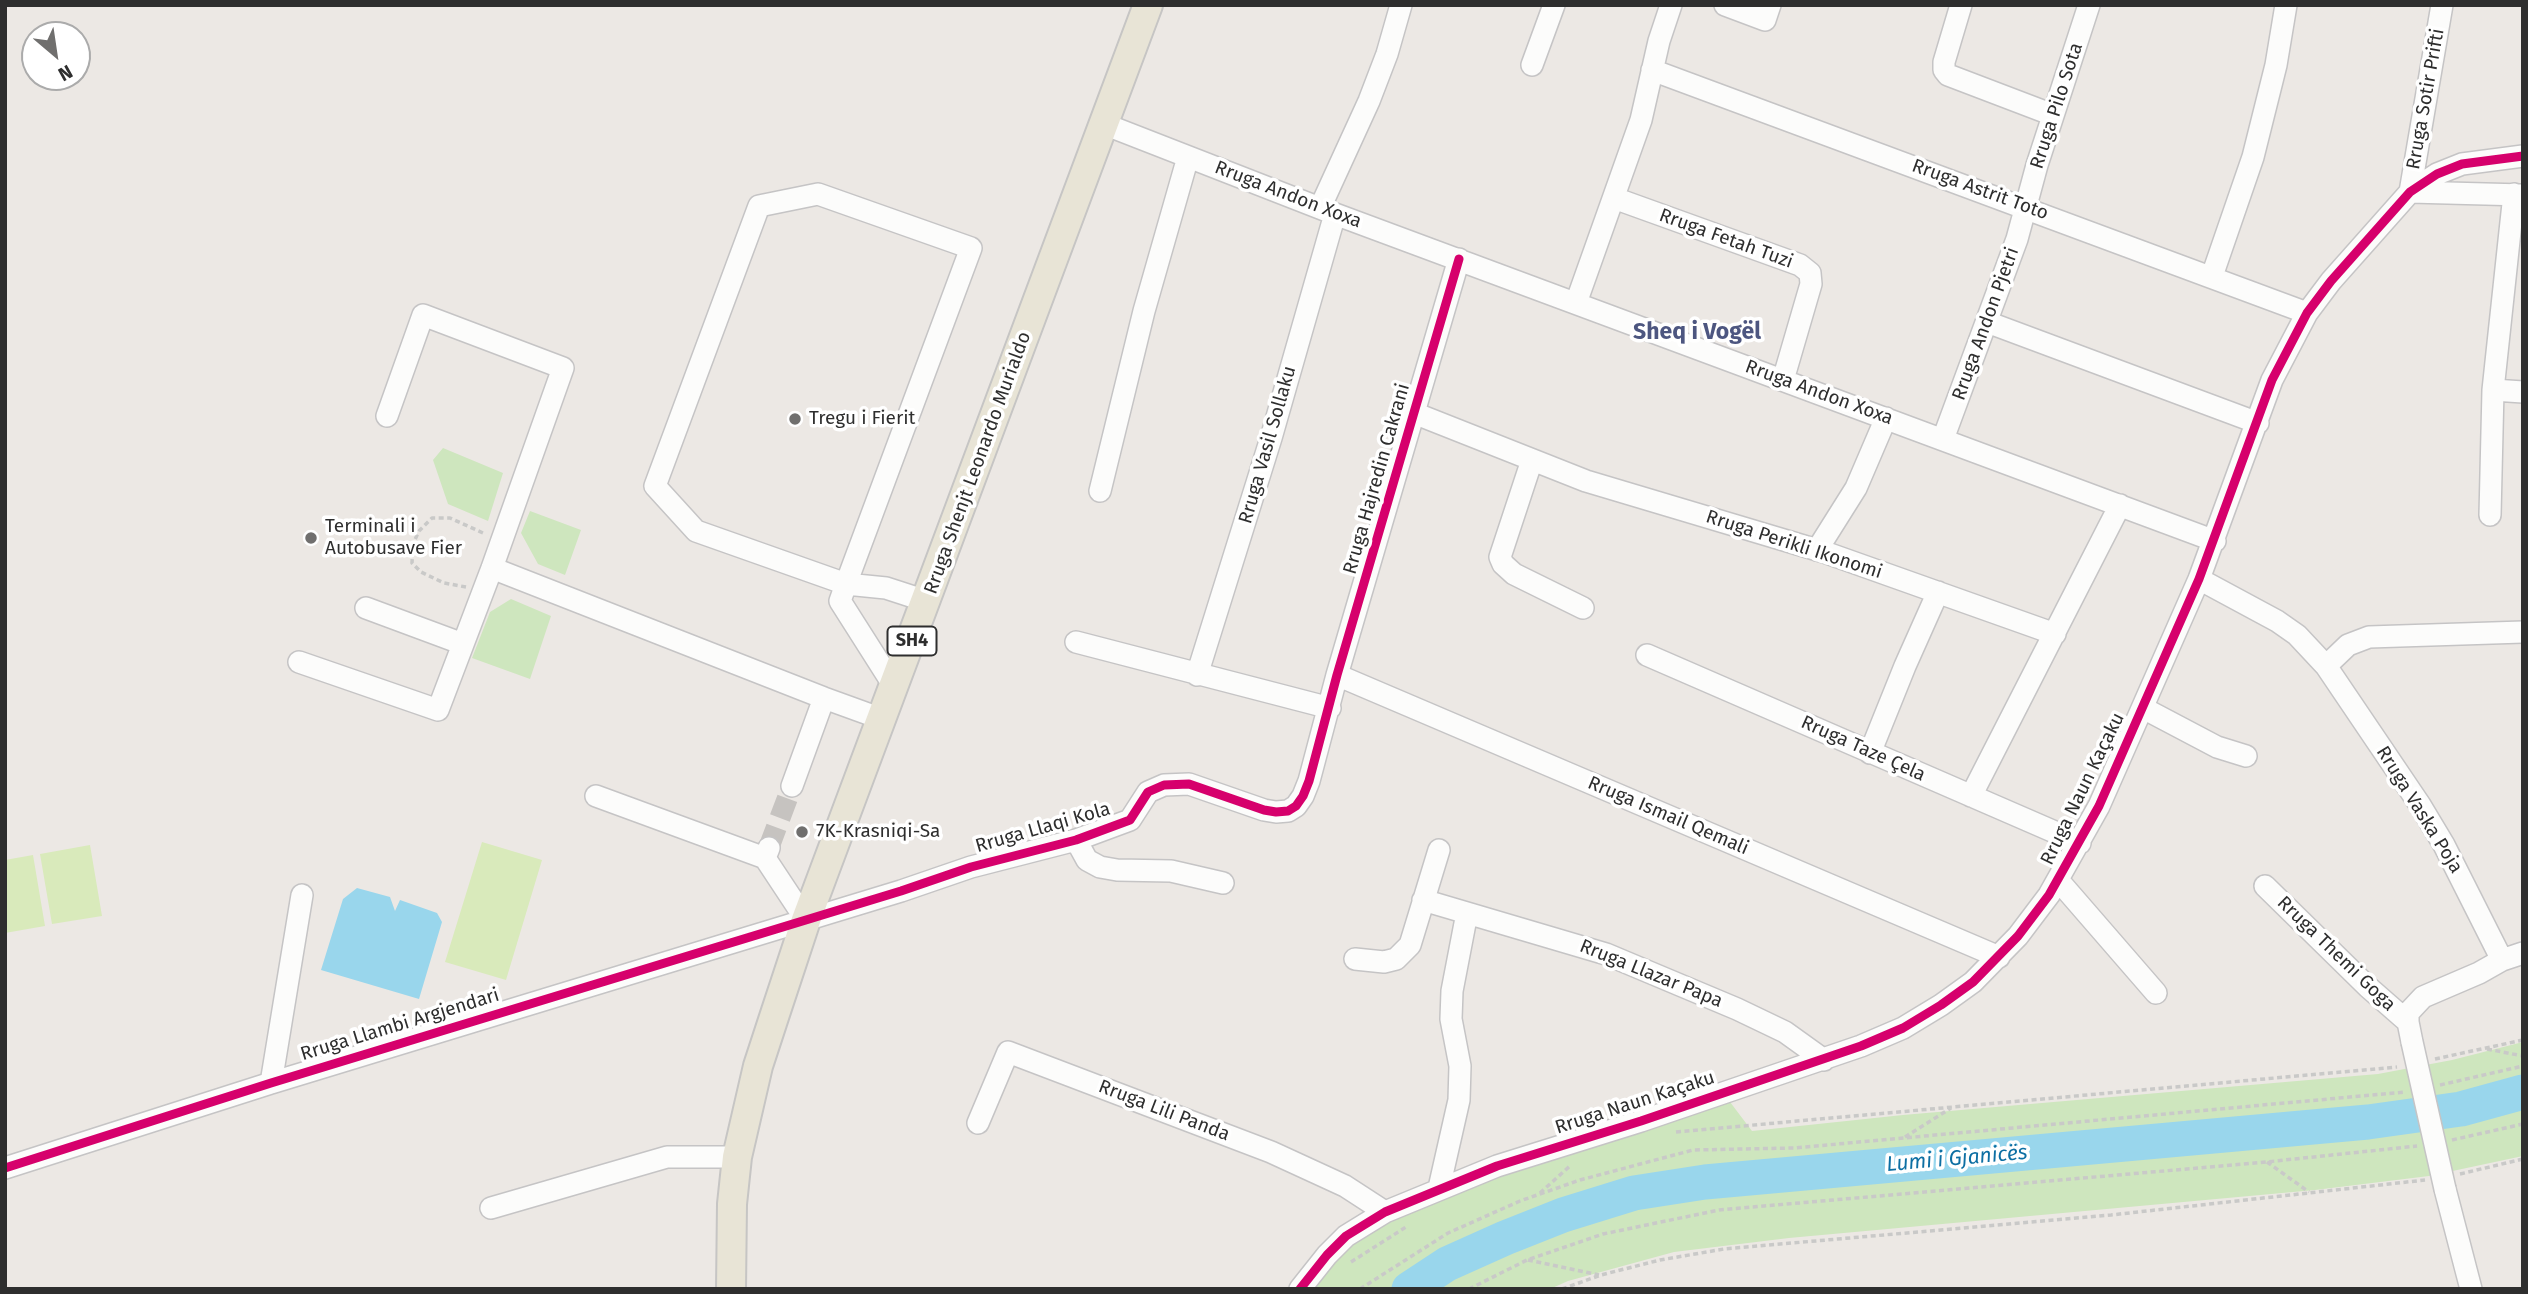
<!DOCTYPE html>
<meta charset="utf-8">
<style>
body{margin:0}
#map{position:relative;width:2528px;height:1294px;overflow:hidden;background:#ece8e4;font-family:"Fira Sans",sans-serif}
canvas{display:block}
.frame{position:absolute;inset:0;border:7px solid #2e2e2e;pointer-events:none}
.north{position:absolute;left:21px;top:21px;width:70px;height:70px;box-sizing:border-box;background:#fff;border:2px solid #ababab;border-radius:50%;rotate:151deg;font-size:19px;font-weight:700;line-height:28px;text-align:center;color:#2e2e2e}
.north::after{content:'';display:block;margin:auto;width:24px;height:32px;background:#706f6e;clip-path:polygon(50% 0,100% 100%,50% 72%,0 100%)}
</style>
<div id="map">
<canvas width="2528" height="1294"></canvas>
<div class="frame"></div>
<div class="north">N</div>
</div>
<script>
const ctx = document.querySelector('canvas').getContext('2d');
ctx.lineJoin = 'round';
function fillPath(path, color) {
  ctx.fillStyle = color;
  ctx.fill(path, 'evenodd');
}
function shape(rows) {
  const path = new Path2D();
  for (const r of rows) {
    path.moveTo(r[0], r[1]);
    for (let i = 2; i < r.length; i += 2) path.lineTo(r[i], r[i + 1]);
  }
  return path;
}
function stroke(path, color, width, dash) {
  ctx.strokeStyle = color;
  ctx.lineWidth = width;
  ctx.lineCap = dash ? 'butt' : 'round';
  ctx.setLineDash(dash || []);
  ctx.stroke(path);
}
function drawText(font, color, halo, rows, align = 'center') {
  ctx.font = font + ' "Fira Sans",sans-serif';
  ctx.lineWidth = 7;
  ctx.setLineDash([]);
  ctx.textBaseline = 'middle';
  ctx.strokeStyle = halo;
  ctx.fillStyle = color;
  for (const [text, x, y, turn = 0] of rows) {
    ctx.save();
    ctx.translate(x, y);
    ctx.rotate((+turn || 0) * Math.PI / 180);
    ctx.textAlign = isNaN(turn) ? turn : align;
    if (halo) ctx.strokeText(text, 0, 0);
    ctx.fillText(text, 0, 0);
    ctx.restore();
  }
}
fillPath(shape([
 [443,448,503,473,488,521,448,504,433,460],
 [530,511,581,530,565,575,538,564,521,533],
 [511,599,551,616,530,679,472,658,490,612],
 [2523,1042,2523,1156,2429,1176,2315,1190,1789,1238,1674,1252,1568,1281,1550,1289,1311,1289,1354,1236,1438,1195,1727,1098,1752,1131,1903,1115,2378,1074,2452,1060]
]), '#cee6be');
fillPath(shape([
 [482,842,542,860,506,980,445,962],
 [90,845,102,916,52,924,40,854],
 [33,855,45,926,5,933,5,860]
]), '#d9eabb');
fillPath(shape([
 [357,888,390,897,395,911,400,900,437,913,442,922,419,999,321,970,343,899]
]), '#99d6ec');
stroke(shape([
 [1409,1289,1447,1264,1505,1238,1563,1215,1634,1193,1705,1182,2368,1122,2461,1109,2523,1092]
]), '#99d6ec', 35);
stroke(shape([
 [769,847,792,786]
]), '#c6c3c0', 21, [21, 10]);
const minor = shape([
 [1725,5,1765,20,1770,5],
 [1961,5,1944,62,1944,70,1948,75,2053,115],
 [2442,5,2410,192,2523,195],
 [1532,65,1554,5],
 [1652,70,2307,313],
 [1104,124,1335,214,2215,541],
 [1614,198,1800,265,1810,273,1811,284,1783,380],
 [1320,208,1369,101,1387,54,1401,5],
 [2212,276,2253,157,2276,65,2286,5],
 [1576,303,1641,120,1659,41,1671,5],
 [1987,322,2258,423],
 [2493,390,2523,392],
 [1414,413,1586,481,1824,552,2055,634],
 [1943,439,2017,239,2037,165,2089,5],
 [1532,460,1500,557,1503,564,1514,574,1583,608],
 [1100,491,1144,311,1188,157],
 [2490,515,2493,390,2514,194],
 [1817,550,1856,488,1886,418],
 [492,568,824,698,882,719],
 [2199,579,2277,621,2297,635,2326,666,2420,805,2444,845,2502,960],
 [366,608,463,644],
 [1076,642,1330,708],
 [1647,655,2080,843],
 [299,662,438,710,492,568,563,368,423,315,387,416],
 [2326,666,2348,645,2369,637,2523,632],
 [1197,675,1271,438,1335,214],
 [1337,675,1999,957],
 [894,686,840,601,846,584,971,248,818,194,759,206,655,486,696,531,846,584,886,588,926,601],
 [2143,708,2217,747,2246,756],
 [1870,753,1905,666,1938,592],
 [792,786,824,698],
 [596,796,765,858],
 [1971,796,2120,505],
 [1076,840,1087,860,1100,867,1117,870,1171,871,1223,883],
 [769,848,765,858,806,920],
 [2058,880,2156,993],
 [2265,886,2368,987,2408,1022,2412,1042],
 [1423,900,1606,954,1737,1009,1785,1032,1824,1060],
 [1355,959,1384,962,1396,959,1410,945,1439,850],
 [2408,1022,2408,1013,2423,997,2479,973,2502,960,2523,953],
 [271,1083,302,895],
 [978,1123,1008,1052,1271,1152,1345,1186,1385,1212],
 [5,1168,271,1083,901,891,971,867,1076,840,1130,820,1148,792,1164,785,1189,784,1264,810,1276,812,1288,811,1296,806,1303,796,1309,781,1337,675,1459,259],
 [1439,1188,1459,1100,1460,1066,1451,1019,1452,991,1467,913],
 [2445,1189,2471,1289],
 [491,1208,667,1157,737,1157],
 [1300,1289,1327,1255,1346,1236,1385,1212,1497,1166,1641,1121,1861,1046,1903,1028,1941,1005,1973,982,2018,936,2049,895,2099,806,2199,579,2272,380,2307,313,2331,281,2410,192,2437,174,2462,164,2523,156]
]);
const major = shape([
 [731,1289,732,1204,737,1157,758,1066,775,1014,806,920,1148,5]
]);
stroke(minor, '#c5c4c5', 24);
stroke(major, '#c6c5c4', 32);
stroke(shape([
 [466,587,444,583,421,572,412,563,413,544,419,531,432,518,450,518,483,533],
 [2487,1049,2523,1056],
 [2435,1059,2523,1040],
 [2440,1085,2523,1066],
 [1676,1132,2397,1067],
 [1905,1137,1951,1108],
 [2452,1140,2523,1124],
 [2267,1162,2309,1192],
 [2460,1174,2523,1159],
 [1540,1193,1571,1165],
 [1528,1260,1599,1275],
 [1351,1262,1406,1227],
 [1360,1289,1448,1233,1520,1201,1580,1180,1693,1150,1794,1148,2405,1092],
 [1469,1289,1527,1260,1603,1234,1719,1210,2266,1162,2417,1146],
 [1562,1289,1601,1275,1660,1260,1724,1249,2111,1215,2425,1180]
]), '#c9c9c8', 3.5, [5, 3.5]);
stroke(minor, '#fcfcfb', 21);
stroke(major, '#e8e4d6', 28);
const minorBridge = shape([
 [2412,1042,2445,1189]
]);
stroke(minorBridge, '#c5c4c5', 24, []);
stroke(minorBridge, '#fcfcfb', 21);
stroke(shape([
 [5,1168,271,1083,901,891,971,867,1076,840,1130,820,1148,792,1164,785,1189,784,1264,810,1276,812,1288,811,1296,806,1303,796,1309,781,1337,675,1459,259],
 [1300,1289,1327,1255,1346,1236,1385,1212,1497,1166,1641,1121,1861,1046,1903,1028,1941,1005,1973,982,2018,936,2049,895,2099,806,2199,579,2272,380,2307,313,2331,281,2410,192,2437,174,2462,164,2523,156]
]), '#d6006c', 9);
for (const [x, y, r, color] of [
 [795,419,7,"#706f6e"],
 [311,538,7,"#706f6e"],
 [802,832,7,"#706f6e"]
]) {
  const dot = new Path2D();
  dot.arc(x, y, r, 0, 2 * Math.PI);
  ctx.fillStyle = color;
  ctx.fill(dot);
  stroke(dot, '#fff', 2.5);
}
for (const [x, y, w] of [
 [912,641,49]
]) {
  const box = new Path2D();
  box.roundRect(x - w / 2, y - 14.5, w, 29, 5);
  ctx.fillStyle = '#fff';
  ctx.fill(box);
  stroke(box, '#2e2e2e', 2);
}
drawText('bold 18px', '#2e2e2e', null, [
 ["SH4",912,641]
]);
drawText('19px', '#2e2e2e', '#fff', [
 ["Rruga Sotir Prifti",2426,99,-80],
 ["Rruga Pilo Sota",2057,106,-72],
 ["Rruga Astrit Toto",1980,190,20],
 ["Rruga Andon Xoxa",1288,195,21],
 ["Rruga Fetah Tuzi",1726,239,20],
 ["Rruga Andon Pjetri",1986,324,-70],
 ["Rruga Andon Xoxa",1819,393,20],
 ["Rruga Vasil Sollaku",1268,445,-74],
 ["Rruga Shenjt Leonardo Murialdo",978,463,-70],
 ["Rruga Hajredin Cakrani",1377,479,-74],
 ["Rruga Perikli Ikonomi",1794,545,18],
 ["Rruga Taze Çela",1863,749,24],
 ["Rruga Naun Kaçaku",2083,789,-64],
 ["Rruga Vaska Poja",2419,810,58],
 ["Rruga Ismail Qemali",1668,816,23],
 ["Rruga Llaqi Kola",1043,828,-16],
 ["Rruga Themi Goga",2336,954,44],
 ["Rruga Llazar Papa",1651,974,22],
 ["Rruga Llambi Argjendari",400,1025,-17],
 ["Rruga Naun Kaçaku",1635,1103,-18],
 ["Rruga Lili Panda",1164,1111,21]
]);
drawText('19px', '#2e2e2e', '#fff', [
 ["Tregu i Fierit",809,419],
 ["Terminali i",325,527],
 ["Autobusave Fier",325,549],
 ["7K-Krasniqi-Sa",816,832]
], 'left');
drawText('italic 21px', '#0d6fa3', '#fff', [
 ["Lumi i Gjanicës",1957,1159,-5]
]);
drawText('bold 23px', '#4d5680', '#fff', [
 ["Sheq i Vogël",1697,333]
]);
</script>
